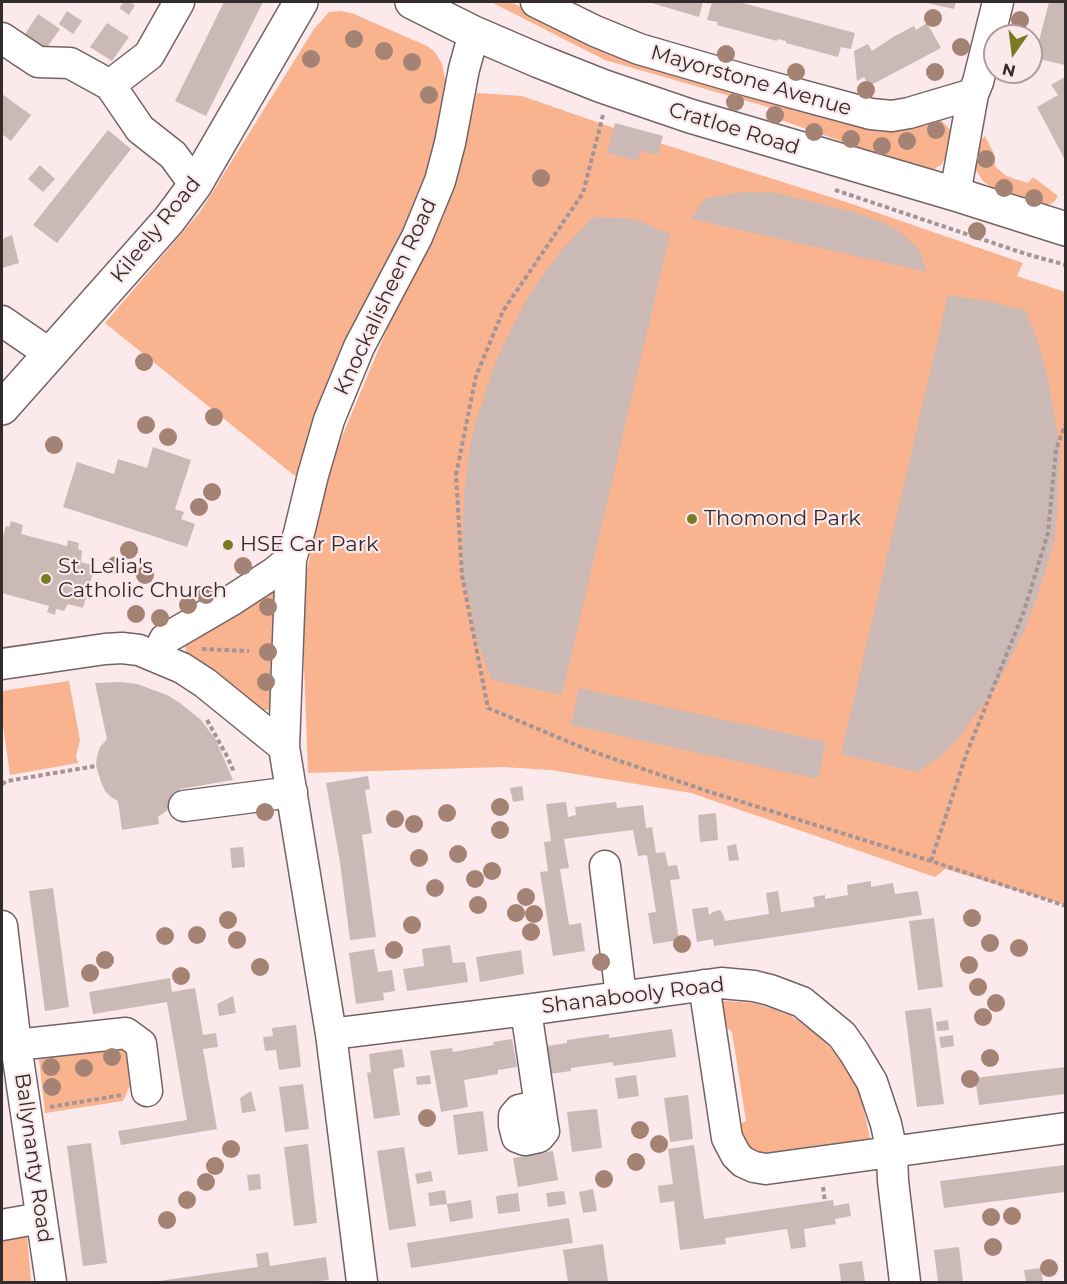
<!DOCTYPE html>
<style>
body{margin:0}
#map{position:relative;width:1067px;height:1284px;overflow:hidden;background:#fce9ec;font-family:Montserrat,sans-serif}
canvas{display:block}
.frame{position:absolute;inset:0;border:3px solid #332c2d;pointer-events:none}
.north{position:absolute;left:983px;top:24px;width:60px;height:60px;box-sizing:border-box;background:#fce9ec;border:2px solid #ac9da0;border-radius:50%;rotate:194deg;font-size:16px;font-weight:700;line-height:24px;text-align:center;color:#332c2d}
.north::after{content:'';display:block;margin:auto;width:21px;height:27px;background:#787b24;clip-path:polygon(50% 0,100% 100%,50% 72%,0 100%)}
</style>
<div id="map">
<canvas width="1067" height="1284"></canvas>
<div class="frame"></div>
<div class="north">N</div>
</div>
<script>
const ctx = document.querySelector('canvas').getContext('2d');
ctx.lineJoin = 'round';
function fillPath(path, color) {
  ctx.fillStyle = color;
  ctx.fill(path, 'evenodd');
}
function shape(rows) {
  const path = new Path2D();
  for (const r of rows) {
    path.moveTo(r[0], r[1]);
    for (let i = 2; i < r.length; i += 2) path.lineTo(r[i], r[i + 1]);
  }
  return path;
}
function stroke(path, color, width, dash) {
  ctx.strokeStyle = color;
  ctx.lineWidth = width;
  ctx.lineCap = dash ? 'butt' : 'round';
  ctx.setLineDash(dash || []);
  ctx.stroke(path);
}
function drawText(font, color, halo, rows, align = 'center') {
  ctx.font = font + ' Montserrat,sans-serif';
  ctx.lineWidth = 4.5;
  ctx.setLineDash([]);
  ctx.textBaseline = 'middle';
  ctx.strokeStyle = halo;
  ctx.fillStyle = color;
  for (const [text, x, y, turn = 0] of rows) {
    ctx.save();
    ctx.translate(x, y);
    ctx.rotate((+turn || 0) * Math.PI / 180);
    ctx.textAlign = isNaN(turn) ? turn : align;
    if (halo) ctx.strokeText(text, 0, 0);
    ctx.fillText(text, 0, 0);
    ctx.restore();
  }
}
fillPath(shape([
 [491,2,510,2,624,52,885,129,941,120,951,131,953,147,941,165,929,172,778,119,768,107,605,60],
 [341,11,354,14,427,46,435,52,442,64,447,88,433,174,300,480,105,323,200,212,314,29,329,12],
 [477,93,522,96,634,135,846,202,1023,263,1017,276,1065,292,1065,905,945,869,935,877,691,793,551,770,502,767,308,773,302,613,303,597,307,570,329,463,331,463,395,310,443,218],
 [985,136,994,154,995,166,1006,176,1028,183,1033,177,1058,196,1054,202,1047,206,993,189,983,181,977,172,974,161,978,143],
 [269,589,279,594,275,704,268,710,259,710,188,657,185,647,185,640],
 [69,681,80,740,76,756,78,763,10,775,2,719,2,691],
 [714,1000,753,1003,774,1009,791,1016,809,1028,826,1043,841,1060,855,1081,863,1105,871,1144,772,1158,751,1150,745,1142,738,1125,746,1121,732,1032,718,1019],
 [128,1046,133,1079,123,1101,45,1113,39,1059,40,1054],
 [2,1234,27,1235,31,1282,2,1282]
]), '#f9b38e');
fillPath(shape([
 [124,2,130,2,135,5,129,15,119,8],
 [224,2,263,2,206,116,175,101],
 [648,2,711,2,710,4,703,2,699,17],
 [712,2,739,2,855,33,851,49,841,47,838,57,786,43,786,41,778,39,777,41,717,25,718,22,707,20],
 [922,2,956,2,954,9],
 [1049,2,1065,2,1065,65,1031,57,1031,39,1039,41],
 [67,11,82,21,73,34,59,24],
 [38,14,60,29,43,53,22,39],
 [107,23,129,37,112,61,90,47],
 [927,23,941,48,869,86,864,77,857,81,854,51,868,44,872,51,893,37,914,26,916,30],
 [1063,78,1065,79,1065,160,1037,107,1058,95,1051,85],
 [2,94,31,115,11,141,2,134],
 [615,123,663,136,658,155,641,151,638,161,607,153],
 [108,130,131,149,57,243,33,225],
 [40,165,55,179,43,192,28,179],
 [744,192,777,193,858,213,895,228,918,248,927,272,691,219,705,198],
 [593,217,635,219,670,234,562,695,492,680,483,658,474,631,471,605,462,576,464,495,470,446,476,421,494,366,507,337,524,304,540,279,561,251],
 [12,235,19,263,2,268,2,242,4,238],
 [948,295,987,301,1025,310,1036,336,1047,374,1054,413,1060,450,1057,516,1054,543,1036,600,1023,633,996,686,958,739,942,755,918,772,841,754],
 [153,447,191,460,175,509,184,512,181,519,195,524,187,547,63,507,77,462,114,474,118,459,147,468],
 [11,521,23,525,21,534,67,546,68,540,79,543,78,549,82,551,81,562,95,566,83,608,68,604,64,611,56,609,55,615,47,612,49,606,2,593,2,536,3,536,6,526,9,527],
 [121,682,137,684,167,695,180,703,201,720,216,740,233,780,180,789,173,806,158,817,159,824,122,830,118,801,111,797,105,791,101,782,96,766,97,756,100,747,107,739,95,683],
 [579,688,826,742,818,779,571,725],
 [368,776,370,789,365,790,372,833,362,835,376,937,350,940,340,862,326,783],
 [522,786,524,800,513,802,510,788],
 [566,802,568,817,576,815,575,807,616,802,617,808,643,805,646,828,652,827,656,853,665,852,668,866,677,865,680,879,670,880,679,940,653,944,648,913,656,912,647,855,638,856,633,830,600,834,564,839,569,868,560,869,569,925,581,923,585,951,553,956,540,872,548,871,544,842,551,841,546,804],
 [716,813,718,840,700,842,698,815],
 [736,844,739,860,729,861,727,846],
 [243,847,245,867,232,868,230,848],
 [871,881,871,887,893,883,895,894,918,891,922,915,714,946,713,939,697,942,692,909,708,907,709,915,713,912,720,910,723,914,725,921,769,914,766,893,778,891,781,912,815,907,813,897,825,895,825,899,848,895,847,885],
 [53,888,69,1007,45,1011,29,891],
 [934,918,943,987,918,990,909,921],
 [450,945,453,963,465,962,468,982,407,991,403,969,424,966,422,949],
 [374,949,378,972,392,970,395,991,383,993,384,1000,356,1004,349,953],
 [521,950,524,974,480,982,476,957],
 [170,978,172,992,195,988,203,1035,216,1033,218,1047,203,1049,217,1129,121,1145,118,1131,187,1120,167,1002,93,1014,89,992],
 [233,996,236,1013,219,1016,217,1004],
 [931,1008,944,1104,917,1107,905,1011],
 [948,1020,949,1030,937,1031,936,1022],
 [296,1025,301,1067,279,1070,276,1050,265,1051,263,1037,273,1036,272,1028],
 [672,1029,676,1057,613,1066,613,1062,571,1068,571,1071,550,1074,547,1046,567,1043,567,1040,609,1034,609,1038],
 [953,1035,954,1046,941,1048,939,1037],
 [512,1039,517,1067,498,1070,498,1074,464,1080,468,1107,441,1112,430,1051,452,1048,453,1052,459,1051,494,1045,493,1042],
 [402,1049,405,1067,393,1069,400,1115,374,1119,367,1073,371,1072,369,1054],
 [1065,1067,1065,1094,979,1105,975,1078],
 [430,1075,431,1084,417,1085,416,1077],
 [636,1075,639,1096,618,1099,615,1078],
 [303,1084,309,1129,285,1132,279,1087],
 [251,1091,256,1111,242,1113,240,1098],
 [688,1095,693,1139,670,1142,664,1098],
 [597,1109,602,1148,572,1152,567,1112],
 [483,1111,488,1151,458,1155,453,1115],
 [91,1143,107,1263,83,1266,67,1146],
 [308,1144,317,1223,294,1226,284,1147],
 [694,1145,704,1219,833,1200,834,1206,849,1203,851,1216,835,1219,836,1224,804,1229,806,1247,791,1249,787,1229,725,1238,726,1244,680,1250,674,1201,660,1203,658,1186,673,1184,668,1149],
 [404,1147,416,1226,389,1230,377,1151],
 [553,1151,558,1180,518,1187,513,1158],
 [1065,1165,1065,1192,944,1208,940,1181],
 [431,1171,433,1181,417,1184,415,1174],
 [260,1174,261,1189,249,1191,247,1175],
 [593,1189,597,1211,583,1213,579,1192],
 [445,1190,447,1204,430,1206,428,1193],
 [564,1191,566,1204,548,1207,546,1193],
 [518,1193,520,1211,498,1214,496,1196],
 [471,1200,473,1218,450,1222,447,1204],
 [569,1218,573,1243,411,1268,407,1243],
 [603,1244,608,1281,597,1282,568,1282,563,1250],
 [959,1247,963,1282,938,1282,934,1250],
 [268,1252,270,1266,326,1257,329,1280,307,1282,159,1282,159,1281,258,1267,256,1254],
 [862,1261,865,1282,841,1282,839,1264],
 [1041,1268,1043,1281,1026,1282,1024,1270]
]), '#cbb9b6');
const minor = shape([
 [536,2,595,31,639,49,749,81,871,114,892,116,909,113,973,94],
 [2,38,38,62,70,63,110,85,140,129,173,155,195,185],
 [110,85,149,55,179,2],
 [955,194,973,94,978,82,998,2],
 [2,321,50,354],
 [156,657,165,639,232,600,275,572,291,559],
 [2,664,105,649,122,648,139,650,182,668,205,683,284,747,331,1034,362,1282],
 [284,747,291,559,299,533,313,475,329,420,359,347,417,237,440,181,450,143,464,69,474,33],
 [184,806,292,792],
 [605,866,621,996],
 [2,926,16,1045,51,1282],
 [704,985,727,1138,736,1155,743,1162,754,1167,766,1169,1066,1128],
 [526,1010,528,1024,543,1126,544,1131,539,1137,525,1140,517,1137,514,1125,514,1116,519,1110,540,1105],
 [331,1034,526,1010,721,983,754,986,770,990,802,1002,842,1035,854,1052,872,1082,886,1124,892,1152,893,1181,905,1282],
 [16,1045,126,1033,141,1044,147,1091],
 [2,1225,41,1218]
]);
const major = shape([
 [412,2,474,33,539,61,602,86,690,116,955,194,1066,229],
 [2,408,169,220,195,185,301,2]
]);
stroke(minor, '#736366', 33);
stroke(major, '#736366', 36);
stroke(shape([
 [603,115,583,193,503,311,476,376,456,475,462,576,488,708,588,750,707,791,931,861,1066,906],
 [835,190,1026,254,1066,265],
 [202,649,249,651],
 [207,720,228,758,234,772],
 [2,784,7,781,96,766],
 [931,861,966,755,1024,611,1048,533,1056,449,1066,423],
 [50,1107,122,1095],
 [823,1187,825,1202]
]), '#a29497', 4, [4.5, 3]);
stroke(minor, '#fff', 30);
stroke(major, '#fff', 33);
ctx.fillStyle = '#a48375';
for (const [x, y] of [
 [933,18],
 [1020,20],
 [354,39],
 [961,47],
 [384,51],
 [726,54],
 [311,59],
 [412,62],
 [796,72],
 [935,72],
 [866,90],
 [429,95],
 [735,102],
 [775,115],
 [936,130],
 [814,132],
 [851,139],
 [907,141],
 [882,146],
 [986,159],
 [541,178],
 [1004,188],
 [1034,198],
 [977,231],
 [144,362],
 [214,417],
 [146,425],
 [168,437],
 [54,445],
 [212,492],
 [199,507],
 [129,550],
 [116,565],
 [243,566],
 [145,575],
 [206,595],
 [188,605],
 [268,607],
 [136,614],
 [160,618],
 [268,652],
 [266,682],
 [500,807],
 [265,812],
 [447,813],
 [395,819],
 [414,824],
 [500,830],
 [458,854],
 [419,858],
 [492,871],
 [475,879],
 [435,888],
 [526,897],
 [478,905],
 [516,913],
 [534,914],
 [972,918],
 [228,920],
 [412,925],
 [531,932],
 [197,935],
 [165,936],
 [237,940],
 [990,943],
 [682,944],
 [1019,948],
 [394,950],
 [105,960],
 [601,962],
 [969,965],
 [260,967],
 [90,973],
 [181,976],
 [978,987],
 [996,1003],
 [983,1017],
 [112,1057],
 [990,1058],
 [51,1067],
 [84,1068],
 [970,1079],
 [52,1087],
 [427,1118],
 [640,1130],
 [659,1144],
 [231,1149],
 [636,1162],
 [215,1166],
 [604,1179],
 [206,1182],
 [187,1200],
 [1012,1216],
 [991,1217],
 [167,1220],
 [993,1247],
 [1049,1268]
]) {
  ctx.beginPath();
  ctx.arc(x, y, 9, 0, 2 * Math.PI);
  ctx.fill();
}
for (const [x, y, r, color] of [
 [692,519,6,"#787b24"],
 [228,545,6,"#787b24"],
 [46,579,6,"#787b24"]
]) {
  const dot = new Path2D();
  dot.arc(x, y, r, 0, 2 * Math.PI);
  ctx.fillStyle = color;
  ctx.fill(dot);
  stroke(dot, '#fce9ec', 2);
}
drawText('21px', '#332c2d', '#fce9ec', [
 ["Mayorstone Avenue",751,81,16],
 ["Cratloe Road",734,129,17],
 ["Kileely Road",156,230,-51],
 ["Knockalisheen Road",386,297,-65],
 ["Shanabooly Road",633,996,-7],
 ["Ballynanty Road",33,1158,82]
]);
drawText('21px', '#332c2d', '#fce9ec', [
 ["Thomond Park",704,519],
 ["HSE Car Park",240,545],
 ["St. Lelia's",58,567],
 ["Catholic Church",58,591]
], 'left');
</script>
